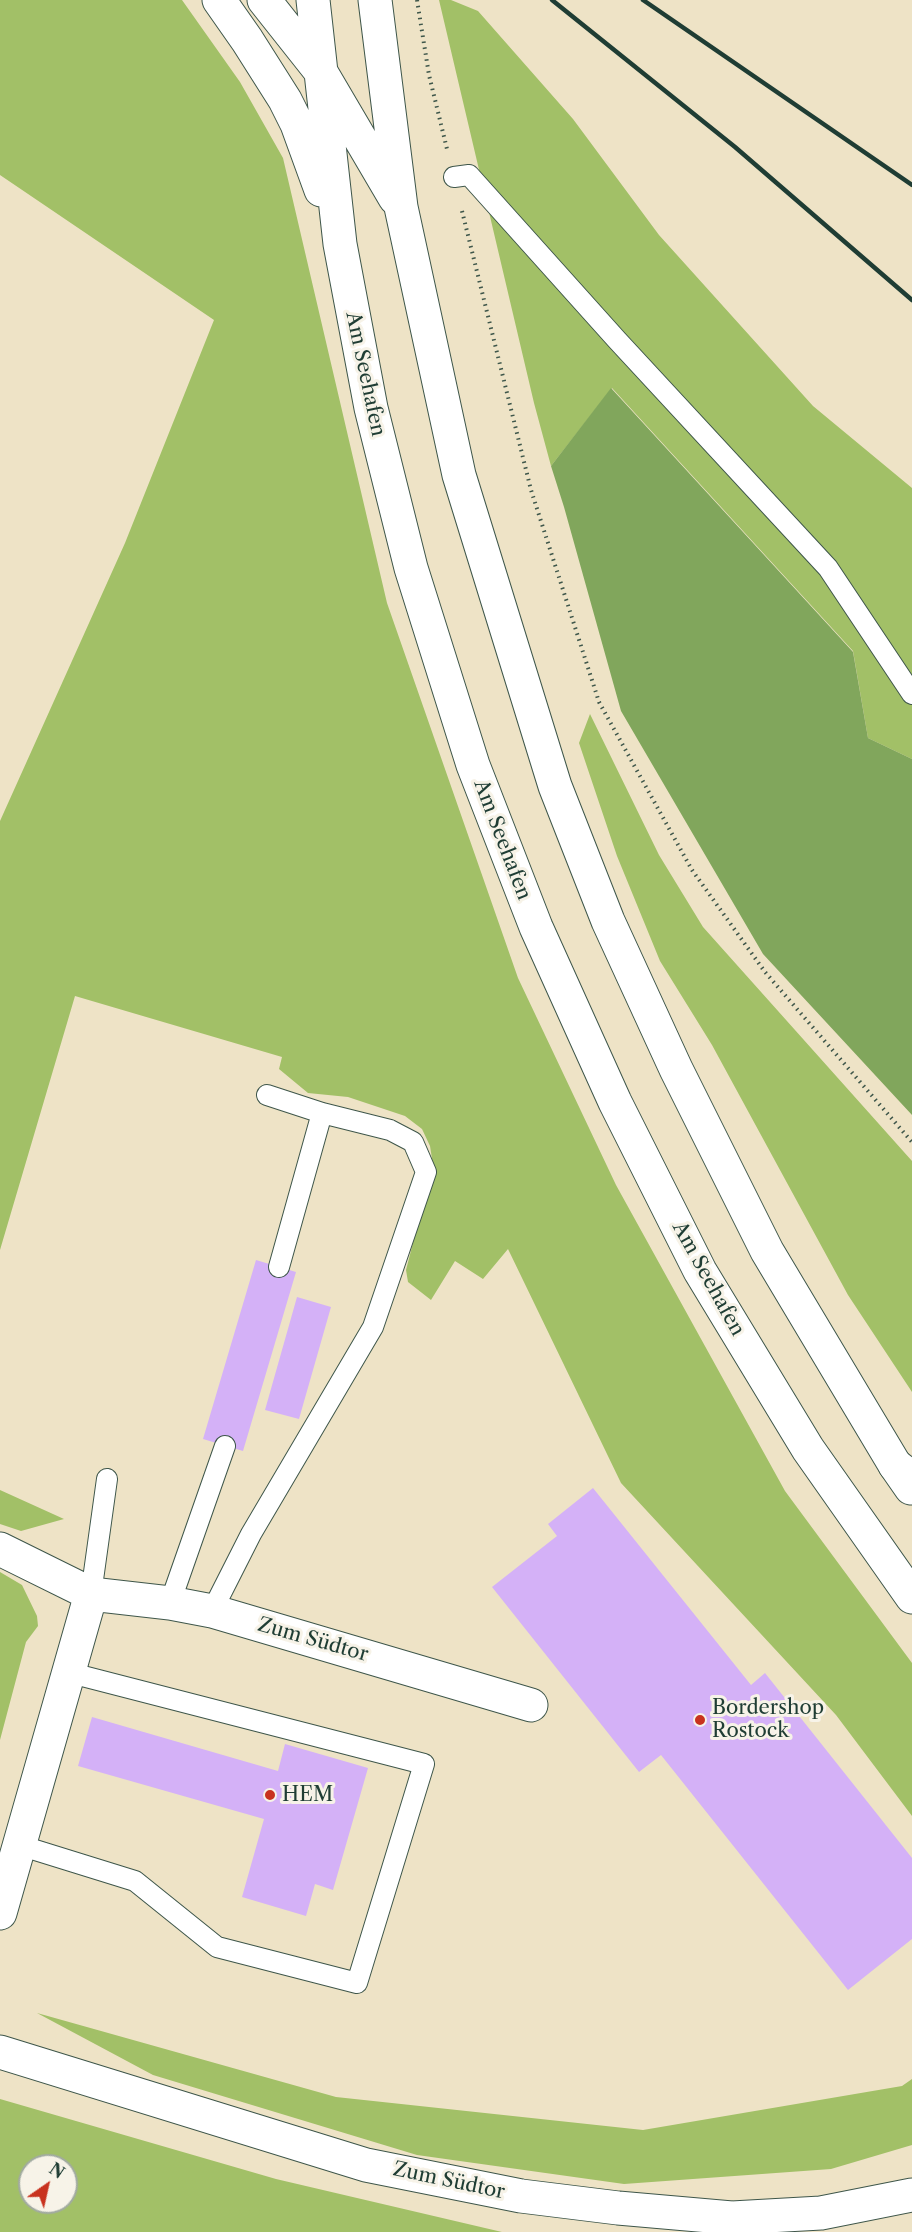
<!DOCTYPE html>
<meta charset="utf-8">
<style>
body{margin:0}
#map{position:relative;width:912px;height:2232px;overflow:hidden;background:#eee3c6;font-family:"Libre Caslon Text",serif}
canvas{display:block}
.north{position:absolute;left:18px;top:2154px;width:60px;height:60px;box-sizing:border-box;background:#f7f3e8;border:2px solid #a1aaa0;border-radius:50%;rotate:34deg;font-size:16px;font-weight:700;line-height:24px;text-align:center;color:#1f3d34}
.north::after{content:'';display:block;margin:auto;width:21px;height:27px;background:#c8321e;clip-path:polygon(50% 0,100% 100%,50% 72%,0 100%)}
</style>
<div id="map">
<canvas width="912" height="2232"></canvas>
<div class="north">N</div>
</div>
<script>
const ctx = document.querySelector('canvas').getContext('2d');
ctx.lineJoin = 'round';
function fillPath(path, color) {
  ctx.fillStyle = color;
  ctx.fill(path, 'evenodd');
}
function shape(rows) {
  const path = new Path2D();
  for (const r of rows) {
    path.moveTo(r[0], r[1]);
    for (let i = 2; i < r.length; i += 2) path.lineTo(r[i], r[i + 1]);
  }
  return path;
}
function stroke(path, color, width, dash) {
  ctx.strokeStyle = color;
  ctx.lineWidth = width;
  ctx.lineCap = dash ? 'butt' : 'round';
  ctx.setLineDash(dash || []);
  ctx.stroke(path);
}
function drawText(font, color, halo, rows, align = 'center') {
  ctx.font = font + ' "Libre Caslon Text",serif';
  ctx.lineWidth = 6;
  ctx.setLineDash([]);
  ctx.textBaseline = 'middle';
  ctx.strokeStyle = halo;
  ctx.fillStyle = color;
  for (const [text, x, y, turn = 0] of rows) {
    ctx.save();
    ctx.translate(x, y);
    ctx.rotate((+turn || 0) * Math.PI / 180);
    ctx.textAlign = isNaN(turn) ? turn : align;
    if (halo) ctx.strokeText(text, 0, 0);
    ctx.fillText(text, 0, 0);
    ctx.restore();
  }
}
fillPath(shape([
 [0,0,182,0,240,82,283,158,387,603,518,978,616,1185,785,1491,912,1663,912,1816,836,1715,621,1483,508,1249,483,1279,455,1261,431,1300,408,1282,406,1270,433,1165,430,1146,422,1129,405,1116,348,1097,308,1093,279,1069,282,1057,75,996,0,1250,0,821,125,543,214,320,0,175],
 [439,0,451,0,478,11,573,119,659,235,813,406,912,488,912,759,868,738,853,651,612,388,551,466,534,403],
 [590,714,659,855,703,927,912,1161,912,1392,848,1295,712,1045,660,961,617,856,579,743],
 [0,1490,64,1519,21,1531,0,1524],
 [0,1572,22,1585,37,1616,38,1626,26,1642,0,1740],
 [37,2013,336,2097,643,2130,902,2086,912,2079,912,2145,831,2169,624,2184,417,2155,153,2075],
 [0,2099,276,2179,502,2232,0,2232],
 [30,2166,66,2166,66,2202,30,2202]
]), '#a2c067');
fillPath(shape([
 [611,388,853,652,868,738,912,759,912,1115,763,954,621,711,564,507,551,466]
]), '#81a65c');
fillPath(shape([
 [256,1260,296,1272,243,1451,203,1439],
 [297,1297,331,1307,299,1419,265,1410],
 [593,1488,751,1685,765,1673,912,1858,912,1939,848,1990,661,1755,639,1772,492,1587,557,1536,548,1524],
 [92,1717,278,1771,285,1744,368,1768,333,1890,315,1884,306,1916,242,1897,264,1819,78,1766]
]), '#d4b1f7');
const lane = shape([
 [454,177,469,175,617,340,828,568,912,694],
 [279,1267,322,1113],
 [91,1594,107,1479],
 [170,1603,225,1446],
 [212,1611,251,1534,373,1327,426,1172,413,1142,390,1130,322,1113,267,1095],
 [19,1845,135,1881,217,1947,357,1983,424,1764,67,1672]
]);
const street = shape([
 [0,1549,91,1594,0,1913],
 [91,1594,170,1603,212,1611,531,1705]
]);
const secondary = shape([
 [219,0,247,40,285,100,297,124,321,190],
 [264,0,321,72,395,198],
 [313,0,340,244,371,408,411,568,473,765,536,927,615,1102,700,1271,808,1449,912,1597],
 [375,0,401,207,459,475,555,786,608,921,676,1069,767,1251,895,1465,911,1488],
 [0,2052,366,2165,521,2196,618,2208,732,2218,821,2213,912,2195]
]);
const highway = shape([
 [895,1465,912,1478]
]);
stroke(lane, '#3e564a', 22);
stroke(street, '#3e564a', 35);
stroke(secondary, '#3e564a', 35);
stroke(highway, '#3e564a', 35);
stroke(shape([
 [417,0,429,75,447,149],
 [462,211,531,490,599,702,692,870,765,972,912,1142]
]), '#3e564a', 4, [1.5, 4.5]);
stroke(lane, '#fff', 20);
stroke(street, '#fff', 33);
stroke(secondary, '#fff', 33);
stroke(highway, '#fff', 33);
stroke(shape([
 [552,0,735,147,912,300],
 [643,0,912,185]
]), '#1f3d34', 4.5);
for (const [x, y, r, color] of [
 [700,1720,6,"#c8321e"],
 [270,1795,6,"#c8321e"]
]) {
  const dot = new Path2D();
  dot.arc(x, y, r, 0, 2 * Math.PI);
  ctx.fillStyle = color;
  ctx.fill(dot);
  stroke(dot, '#f7f3e8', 2);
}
drawText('20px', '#1f3d34', '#f7f3e8', [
 ["Am Seehafen",365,374,78],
 ["Am Seehafen",502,840,69],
 ["Am Seehafen",708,1279,61],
 ["Zum Südtor",313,1640,16],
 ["Zum Südtor",449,2181,12]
]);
drawText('20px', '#1f3d34', '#f7f3e8', [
 ["Bordershop",712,1708],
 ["Rostock",712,1731],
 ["HEM",282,1795]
], 'left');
</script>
